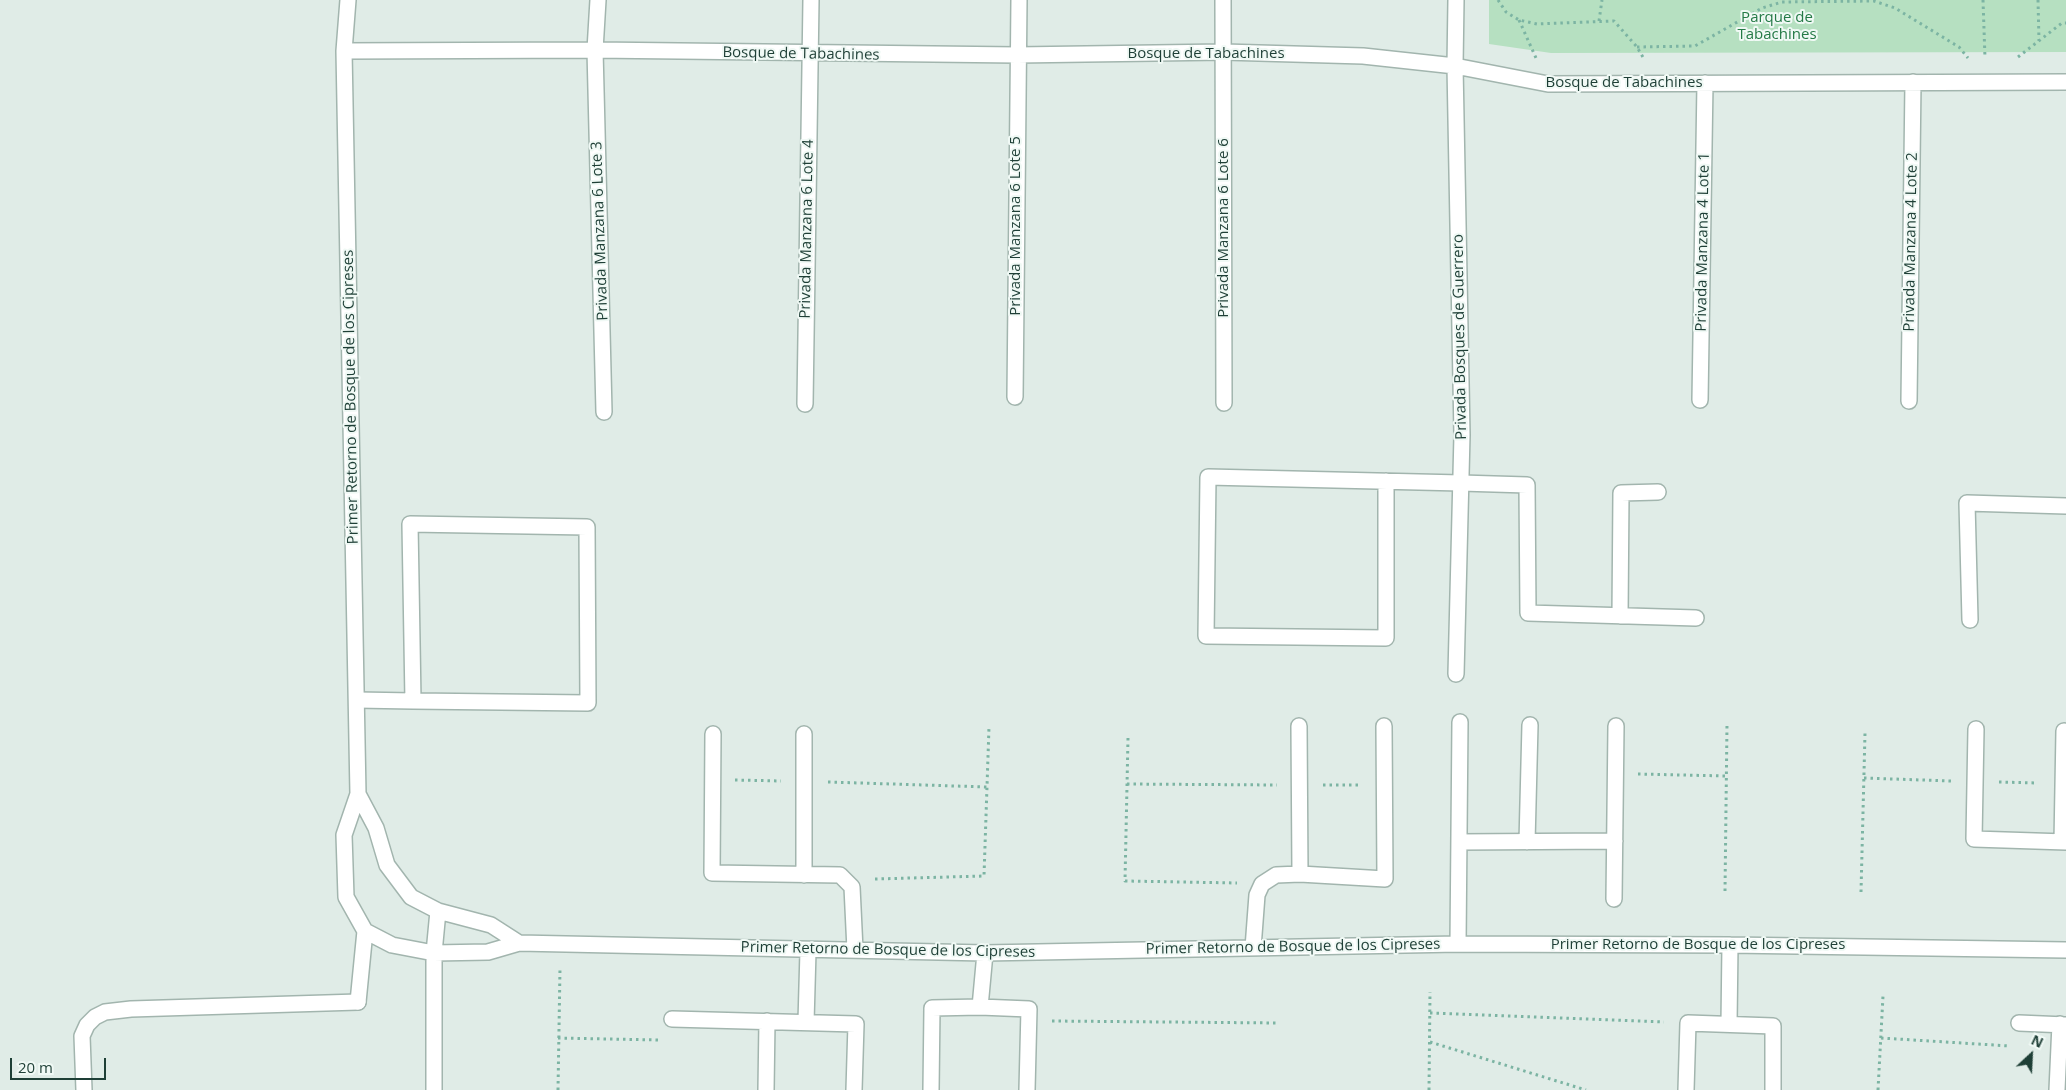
<!DOCTYPE html>
<style>
body{margin:0}
#map{position:relative;width:2066px;height:1090px;overflow:hidden;background:#e0ece7;font-family:"Open Sans",sans-serif}
canvas{display:block}
.north{position:absolute;left:2006px;top:1030px;width:50px;height:50px;-webkit-text-stroke:4px #f0f9f5;paint-order:stroke;rotate:25deg;font-size:14px;font-weight:700;line-height:20px;text-align:center;color:#1e3f36}
.north::after{content:'';display:block;margin:auto;width:18px;height:22px;background:#1e3f36;clip-path:polygon(50% 0,100% 100%,50% 72%,0 100%)}
.scale{position:absolute;left:10px;top:1058px;width:96px;height:22px;box-sizing:border-box;border:2px solid #1e3f36;border-top:0;padding-left:6px;font-size:15px;line-height:18px;white-space:nowrap;color:#1e3f36;-webkit-text-stroke:4px #f0f9f5;paint-order:stroke}
</style>
<div id="map">
<canvas width="2066" height="1090"></canvas>
<div class="north">N</div>
<div class="scale">20 m</div>
</div>
<script>
const ctx = document.querySelector('canvas').getContext('2d');
ctx.lineJoin = 'round';
function fillPath(path, color) {
  ctx.fillStyle = color;
  ctx.fill(path, 'evenodd');
}
function shape(rows) {
  const path = new Path2D();
  for (const r of rows) {
    path.moveTo(r[0], r[1]);
    for (let i = 2; i < r.length; i += 2) path.lineTo(r[i], r[i + 1]);
  }
  return path;
}
function stroke(path, color, width, dash) {
  ctx.strokeStyle = color;
  ctx.lineWidth = width;
  ctx.lineCap = dash ? 'butt' : 'round';
  ctx.setLineDash(dash || []);
  ctx.stroke(path);
}
function drawText(font, color, halo, rows, align = 'center') {
  ctx.font = font + ' "Open Sans",sans-serif';
  ctx.lineWidth = 4;
  ctx.setLineDash([]);
  ctx.textBaseline = 'middle';
  ctx.strokeStyle = halo;
  ctx.fillStyle = color;
  for (const [text, x, y, turn = 0] of rows) {
    ctx.save();
    ctx.translate(x, y);
    ctx.rotate((+turn || 0) * Math.PI / 180);
    ctx.textAlign = isNaN(turn) ? turn : align;
    if (halo) ctx.strokeText(text, 0, 0);
    ctx.fillText(text, 0, 0);
    ctx.restore();
  }
}
fillPath(shape([
 [1489,0,2066,0,2066,52,1551,53,1489,44]
]), '#b6e0c1');
const lane = shape([
 [1386,481,1386,638,1206,636,1208,477,1461,483,1527,485,1528,613,1696,618],
 [1620,616,1621,493,1658,492],
 [357,700,413,701,588,703,587,527,410,524,413,701],
 [84,1090,82,1036,87,1025,95,1017,105,1012,131,1009,358,1002]
]);
const street = shape([
 [348,0,344,51,358,794,344,835,346,897,365,931,392,945,434,953,488,952,519,943,985,953,1458,944,1730,945,2066,950],
 [598,0,595,50,604,412],
 [1223,0,1224,403],
 [1456,0,1455,66,1462,435,1456,674],
 [344,51,595,50,1017,55,1224,52,1363,56,1455,66,1548,84,2066,82],
 [1015,397,1019,0],
 [1700,400,1705,83],
 [1909,401,1913,82],
 [805,404,811,0],
 [1970,620,1967,503,2066,506],
 [1299,726,1300,874],
 [1976,729,1974,839,2066,842],
 [713,734,712,873,840,875,852,887,855,950],
 [804,734,804,875],
 [358,794,376,828,387,865,411,897,438,911,491,925,519,943],
 [1459,842,1615,841],
 [1527,842,1530,725],
 [2062,842,2064,731],
 [1614,899,1616,726],
 [1458,944,1460,722],
 [1253,948,1257,895,1262,884,1276,875,1300,874,1385,879,1384,726],
 [358,1002,365,931],
 [980,1007,985,953],
 [672,1019,856,1024,854,1090],
 [806,1022,808,951],
 [2019,1023,2066,1025],
 [1729,1024,1730,945],
 [434,1090,434,953,438,911],
 [766,1090,767,1021],
 [931,1090,932,1008,980,1007,1029,1009,1027,1090],
 [1686,1090,1688,1023,1773,1026,1773,1090],
 [2057,1090,2060,1024]
]);
stroke(lane, '#a2b5ae', 18);
stroke(street, '#a2b5ae', 18);
stroke(shape([
 [1498,0,1506,12,1519,20,1537,24,1614,21,1637,47,1644,59],
 [1983,0,1985,58],
 [2038,0,2039,41],
 [1519,20,1536,58],
 [1599,21,1602,0],
 [1637,47,1695,46,1762,8,1782,2,1874,1,1895,8,1959,47,1968,58],
 [2018,57,2062,23,2066,23],
 [1128,738,1125,881,1237,883],
 [1638,774,1726,776],
 [1864,778,1951,781],
 [735,780,781,781],
 [828,782,987,787],
 [1999,782,2038,783],
 [1127,784,1277,785],
 [1323,785,1362,785],
 [875,879,984,876,989,727],
 [1725,891,1727,724],
 [1861,892,1865,733],
 [1430,1013,1664,1022],
 [1052,1021,1279,1023],
 [558,1038,658,1040],
 [1881,1038,2010,1046],
 [1430,1042,1586,1090],
 [558,1090,560,968],
 [1429,1090,1430,992],
 [1878,1090,1883,996]
]), '#7cb4a3', 3, [2.5, 4]);
stroke(lane, '#fff', 15);
stroke(street, '#fff', 15);
drawText('15px', '#247a46', '#f0f9f5', [
 ["Parque de",1777,18],
 ["Tabachines",1777,35]
]);
drawText('15px', '#1e3f36', '#f0f9f5', [
 ["Bosque de Tabachines",801,54,1],
 ["Bosque de Tabachines",1206,54],
 ["Bosque de Tabachines",1624,83],
 ["Privada Manzana 6 Lote 5",1016,226,-90],
 ["Privada Manzana 6 Lote 6",1224,228,-90],
 ["Privada Manzana 6 Lote 4",807,229,-89],
 ["Privada Manzana 6 Lote 3",600,231,-92],
 ["Privada Manzana 4 Lote 1",1703,242,-89],
 ["Privada Manzana 4 Lote 2",1911,242,-89],
 ["Privada Bosques de Guerrero",1460,337,-91],
 ["Primer Retorno de Bosque de los Cipreses",351,397,-91],
 ["Primer Retorno de Bosque de los Cipreses",1698,945],
 ["Primer Retorno de Bosque de los Cipreses",1293,947,-1],
 ["Primer Retorno de Bosque de los Cipreses",888,950,1]
]);
</script>
